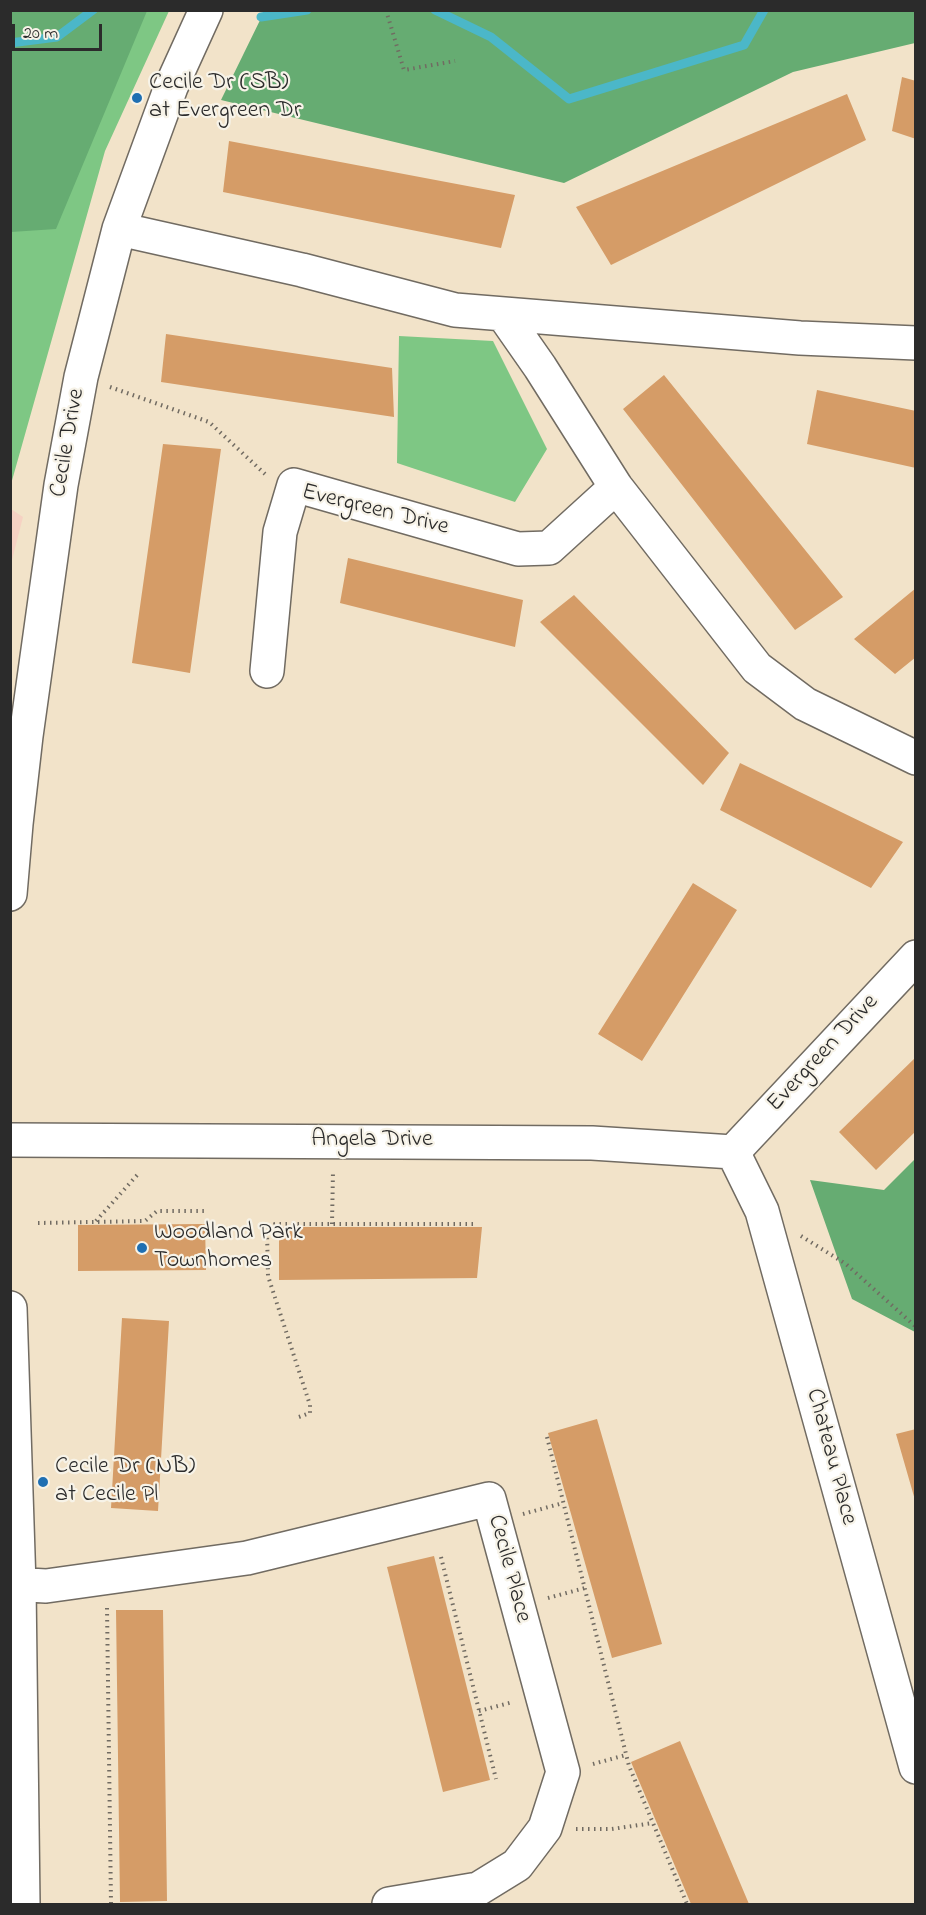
<!DOCTYPE html>
<style>
body{margin:0}
#map{position:relative;width:926px;height:1915px;overflow:hidden;background:#f2e3c9;font-family:"Indie Flower",sans-serif}
canvas{display:block}
.frame{position:absolute;inset:0;border:12px solid #2b2b2b;pointer-events:none}
.scale{position:absolute;left:12px;top:24px;width:90px;height:27px;box-sizing:border-box;border:3px solid #2b2b2b;border-top:0;padding-left:8px;font-size:18px;line-height:21px;white-space:nowrap;color:#2b2b2b;-webkit-text-stroke:4px #f7f3e8;paint-order:stroke}
</style>
<div id="map">
<canvas width="926" height="1915"></canvas>
<div class="frame"></div>
<div class="scale">20 m</div>
</div>
<script>
const ctx = document.querySelector('canvas').getContext('2d');
ctx.lineJoin = 'round';
function fillPath(path, color) {
  ctx.fillStyle = color;
  ctx.fill(path, 'evenodd');
}
function shape(rows) {
  const path = new Path2D();
  for (const r of rows) {
    path.moveTo(r[0], r[1]);
    for (let i = 2; i < r.length; i += 2) path.lineTo(r[i], r[i + 1]);
  }
  return path;
}
function stroke(path, color, width, dash) {
  ctx.strokeStyle = color;
  ctx.lineWidth = width;
  ctx.lineCap = dash ? 'butt' : 'round';
  ctx.setLineDash(dash || []);
  ctx.stroke(path);
}
function drawText(font, color, halo, rows, align = 'center') {
  ctx.font = font + ' "Indie Flower",sans-serif';
  ctx.lineWidth = 4.5;
  ctx.setLineDash([]);
  ctx.textBaseline = 'middle';
  ctx.strokeStyle = halo;
  ctx.fillStyle = color;
  for (const [text, x, y, turn = 0] of rows) {
    ctx.save();
    ctx.translate(x, y);
    ctx.rotate((+turn || 0) * Math.PI / 180);
    ctx.textAlign = isNaN(turn) ? turn : align;
    if (halo) ctx.strokeText(text, 0, 0);
    ctx.fillText(text, 0, 0);
    ctx.restore();
  }
}
fillPath(shape([
 [11,509,23,517,11,564]
]), '#f6d2c3');
fillPath(shape([
 [11,11,169,11,105,151,11,484],
 [399,336,493,341,547,449,515,502,397,463]
]), '#7ec784');
fillPath(shape([
 [11,10,147,11,56,229,11,232],
 [265,10,915,11,915,43,793,72,564,183,221,100],
 [915,1159,915,1332,852,1299,810,1180,884,1190]
]), '#66ac72');
stroke(shape([
 [435,10,491,37,569,99,744,45,764,10],
 [261,17,307,10],
 [10,43,57,37,93,10]
]), '#4bb7c8', 9);
fillPath(shape([
 [902,77,916,81,916,139,892,131],
 [847,94,866,140,611,265,576,207],
 [229,141,515,195,501,248,223,192],
 [166,334,392,368,394,417,161,382],
 [664,375,843,597,795,630,623,409],
 [817,390,916,411,916,468,807,444],
 [163,444,221,449,190,673,132,663],
 [348,558,523,600,515,647,340,603],
 [916,588,916,657,895,674,854,639],
 [574,595,729,753,703,785,540,622],
 [740,763,903,842,871,888,720,810],
 [693,883,737,910,642,1061,598,1034],
 [916,1057,916,1131,876,1170,839,1132],
 [205,1224,206,1270,78,1271,78,1225],
 [279,1227,482,1227,477,1278,279,1280],
 [122,1318,169,1321,158,1511,111,1508],
 [597,1419,662,1644,612,1658,548,1433],
 [916,1429,916,1500,915,1500,896,1434],
 [434,1556,490,1780,443,1792,387,1567],
 [116,1610,163,1610,167,1901,120,1902],
 [680,1741,749,1904,691,1904,631,1762]
]), '#d59c67');
const minor = shape([
 [119,229,302,270,455,310,800,338,916,343],
 [503,314,540,367,616,487,757,668,805,704,916,758],
 [267,671,280,532,294,485,518,549,549,548,616,487],
 [10,894,16,824,26,736,61,485,81,377,119,229,171,87,206,10],
 [10,1140,592,1143,733,1152],
 [733,1152,762,1211,916,1767],
 [733,1152,916,957],
 [10,1308,19,1585,23,1904],
 [10,1584,46,1586,247,1558,489,1499,563,1772,545,1828,517,1865,478,1889,389,1904]
]);
stroke(minor, '#716b62', 36);
stroke(shape([
 [386,10,404,70,455,61],
 [110,387,209,422,265,474],
 [96,1221,139,1173],
 [38,1223,145,1221,157,1211,208,1211],
 [332,1224,333,1171],
 [801,1236,846,1264,916,1327],
 [299,1417,310,1413,310,1405,268,1276,267,1232,270,1226,275,1224,477,1224],
 [547,1437,629,1766,687,1904],
 [523,1514,563,1503],
 [441,1557,496,1779],
 [548,1598,585,1588],
 [107,1608,111,1904],
 [479,1711,513,1702],
 [593,1764,626,1755],
 [576,1829,612,1829,653,1823]
]), '#716b62', 4, [1.5, 4.5]);
stroke(minor, '#fff', 33);
for (const [x, y, r, color] of [
 [137,98,6,"#1f6fb2"],
 [142,1248,6,"#1f6fb2"],
 [43,1482,6,"#1f6fb2"]
]) {
  const dot = new Path2D();
  dot.arc(x, y, r, 0, 2 * Math.PI);
  ctx.fillStyle = color;
  ctx.fill(dot);
  stroke(dot, '#f7f3e8', 2);
}
drawText('24px', '#2b2b2b', '#f7f3e8', [
 ["Cecile Dr (SB)",149,84],
 ["at Evergreen Dr",149,112],
 ["Woodland Park",154,1234],
 ["Townhomes",154,1262],
 ["Cecile Dr (NB)",55,1468],
 ["at Cecile Pl",55,1496]
], 'left');
drawText('24px', '#2b2b2b', '#f7f3e8', [
 ["Cecile Drive",69,443,-80],
 ["Evergreen Drive",375,511,14],
 ["Evergreen Drive",824,1054,-47],
 ["Angela Drive",372,1141],
 ["Chateau Place",830,1457,75],
 ["Cecile Place",508,1569,75]
]);
</script>
